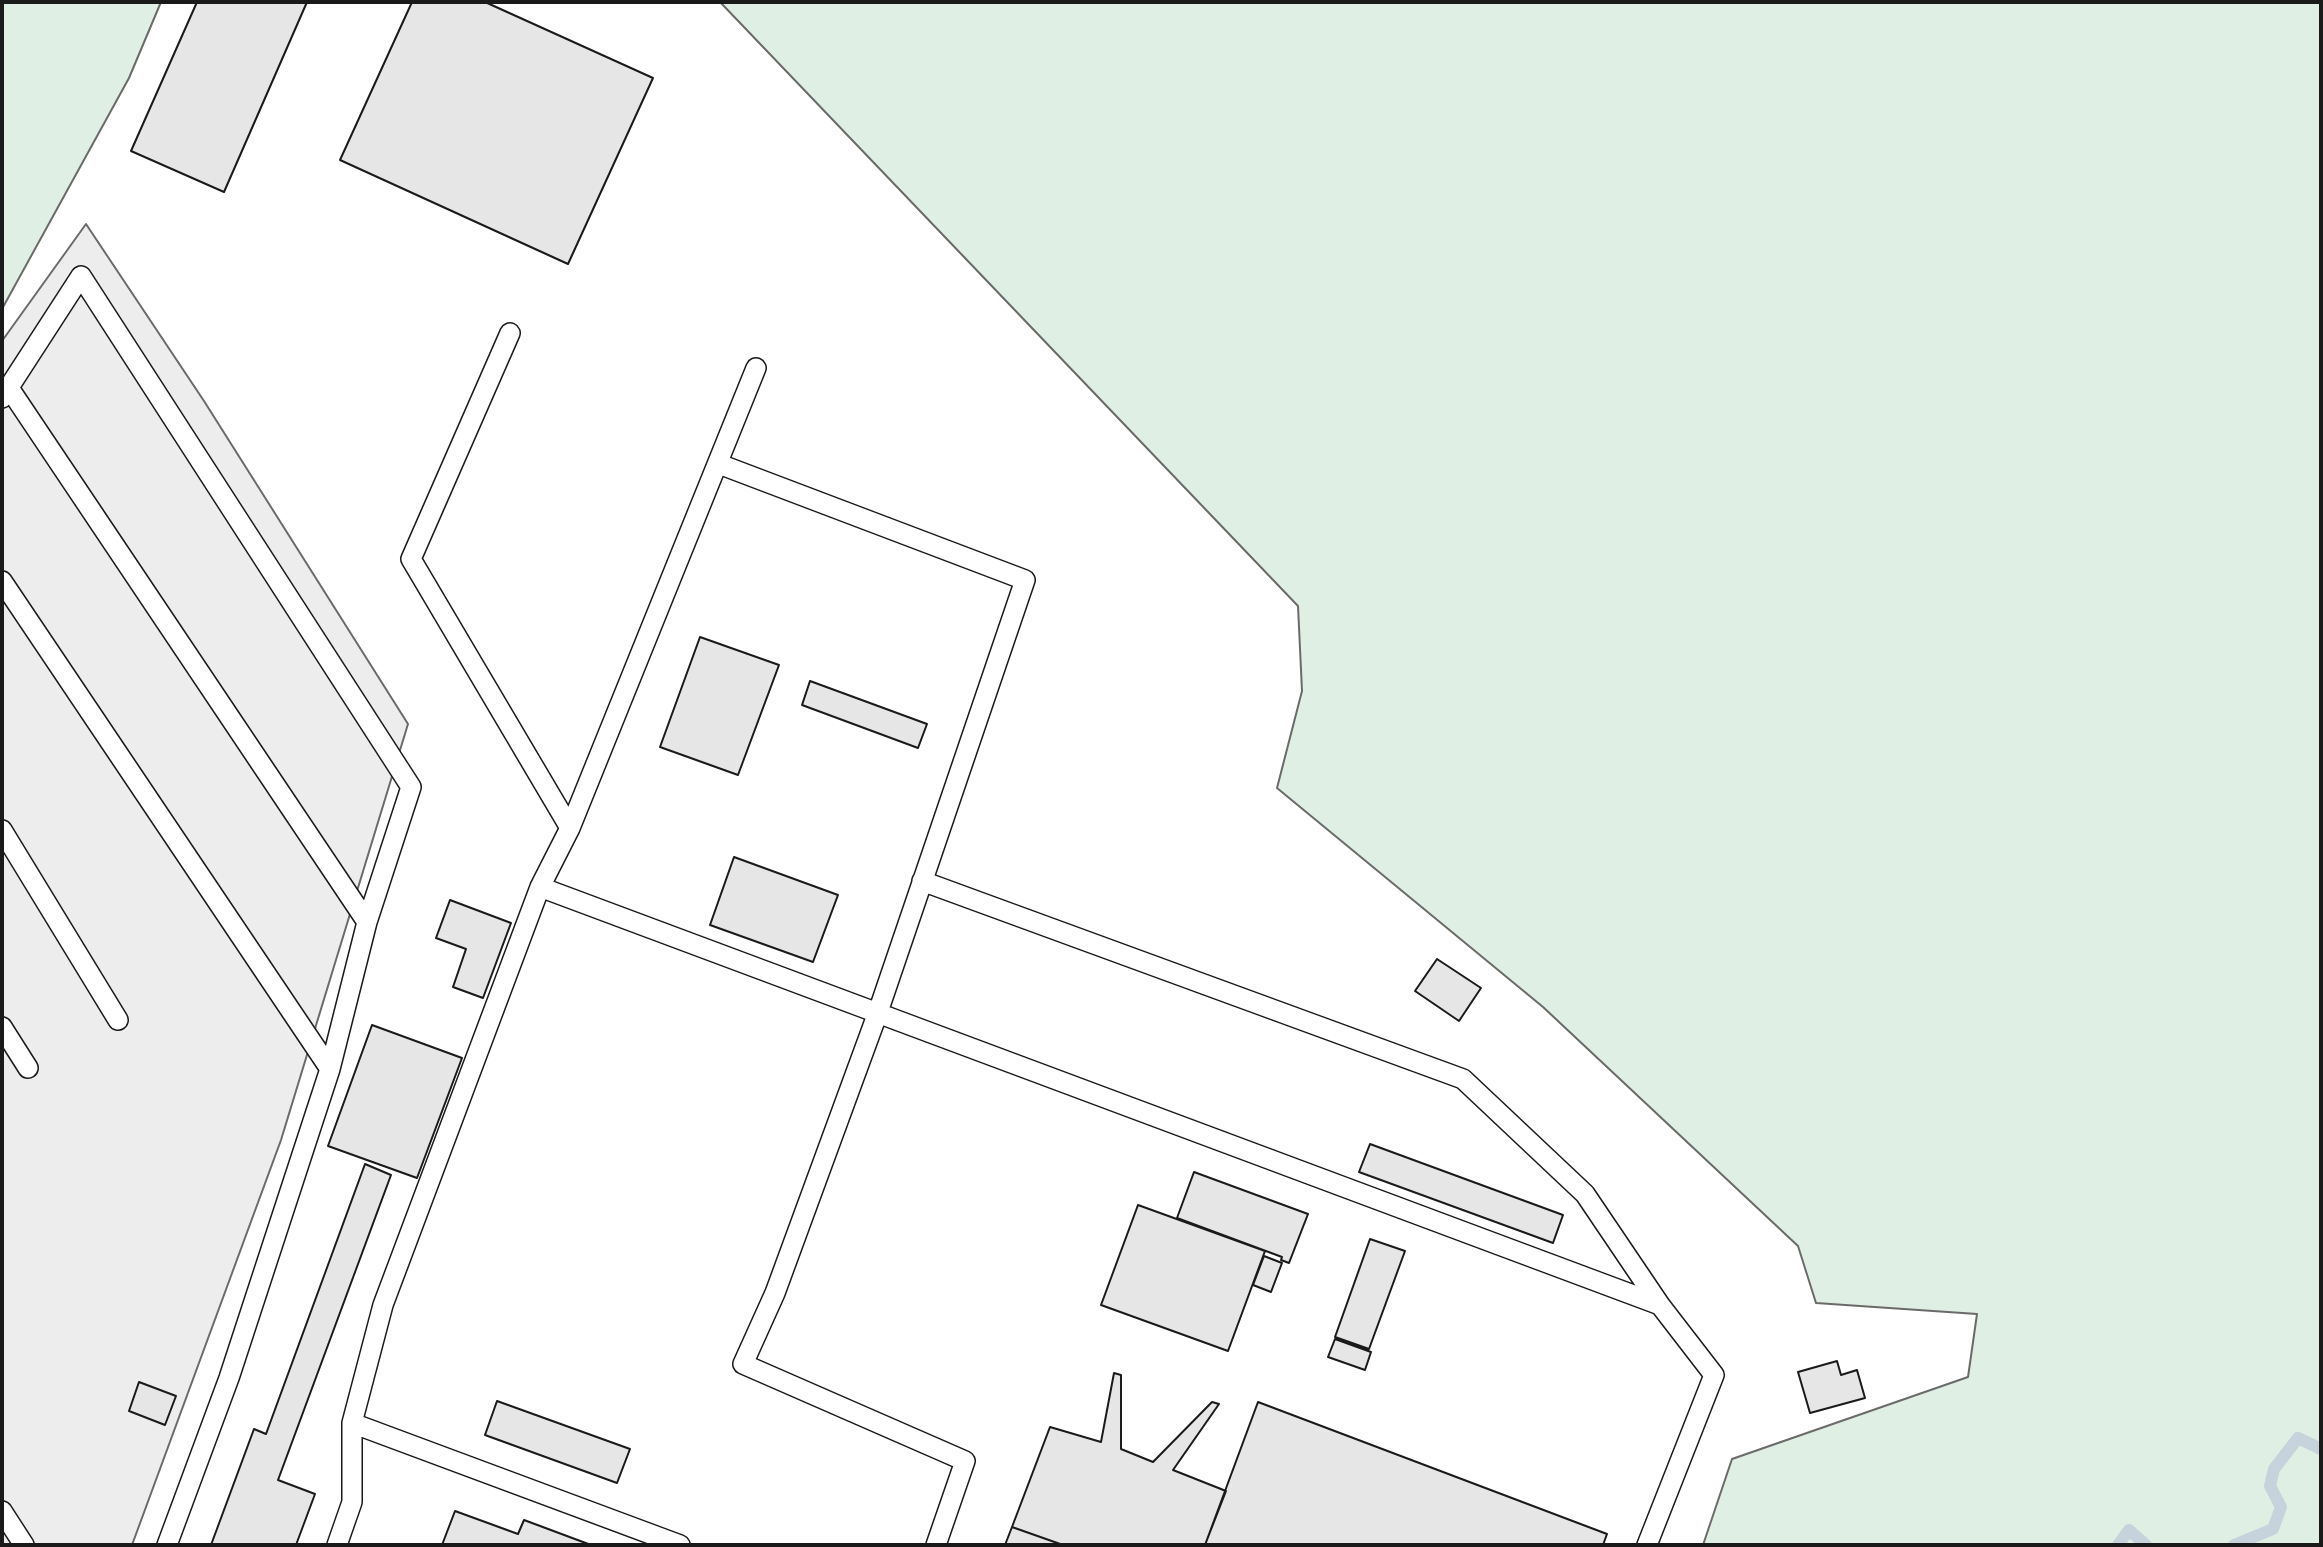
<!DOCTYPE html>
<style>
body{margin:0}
#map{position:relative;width:2323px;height:1547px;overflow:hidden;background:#fff;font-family:Overpass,sans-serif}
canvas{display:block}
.frame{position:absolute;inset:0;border:4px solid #1a1a1a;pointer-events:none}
</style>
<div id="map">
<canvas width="2323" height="1547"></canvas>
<div class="frame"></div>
</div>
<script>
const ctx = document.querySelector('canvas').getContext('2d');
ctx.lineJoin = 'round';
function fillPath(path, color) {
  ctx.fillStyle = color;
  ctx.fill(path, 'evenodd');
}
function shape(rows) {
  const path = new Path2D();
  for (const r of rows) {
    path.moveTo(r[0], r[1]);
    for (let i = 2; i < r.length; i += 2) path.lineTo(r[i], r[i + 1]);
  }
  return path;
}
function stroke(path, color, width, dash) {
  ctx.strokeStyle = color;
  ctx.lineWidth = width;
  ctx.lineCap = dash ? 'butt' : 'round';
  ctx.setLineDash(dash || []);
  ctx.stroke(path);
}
const green = shape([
 [2,2,161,2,129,78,2,309,2,2],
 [720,2,2321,2,2321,1545,1703,1545,1732,1459,1968,1377,1977,1314,1816,1303,1798,1246,1543,1007,1277,788,1302,691,1298,606,720,2]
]);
fillPath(green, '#e0efe3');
stroke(green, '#6a6a6a', 2);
const parking = shape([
 [86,224,204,401,408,724,281,1140,132,1545,2,1545,2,341,86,224]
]);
fillPath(parking, '#ededed');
stroke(parking, '#6a6a6a', 2);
stroke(shape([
 [2118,1545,2129,1530,2146,1545],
 [2234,1545,2273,1529,2281,1507,2270,1486,2274,1469,2298,1438,2321,1449]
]), '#c6d2dc', 12);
const building = shape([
 [197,2,307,2,224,192,131,151,197,2],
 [412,2,485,2,653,78,568,264,340,160,412,2],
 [700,637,779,665,738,775,660,747,700,637],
 [810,681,927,724,918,748,802,705,810,681],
 [734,857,838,895,813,962,710,925,734,857],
 [450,900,511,923,483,998,453,987,466,949,436,938,450,900],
 [1437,959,1481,988,1459,1021,1415,991,1437,959],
 [372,1025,462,1058,417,1178,328,1146,372,1025],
 [1370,1144,1563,1215,1553,1243,1359,1172,1370,1144],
 [365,1164,391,1175,278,1480,315,1494,296,1545,211,1545,254,1429,266,1434,365,1164],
 [1194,1172,1308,1214,1289,1263,1281,1260,1282,1257,1177,1218,1194,1172],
 [1138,1205,1265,1251,1228,1351,1101,1305,1138,1205],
 [1370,1239,1405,1251,1369,1349,1335,1337,1370,1239],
 [1264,1256,1282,1263,1271,1292,1253,1285,1264,1256],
 [1335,1339,1371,1352,1365,1370,1328,1357,1335,1339],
 [1837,1361,1841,1375,1857,1370,1865,1398,1810,1413,1798,1372,1837,1361],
 [1114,1373,1121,1375,1121,1449,1153,1462,1212,1402,1219,1404,1173,1470,1226,1491,1205,1545,1063,1545,1012,1527,1050,1427,1101,1442,1114,1373],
 [139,1382,176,1396,165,1425,129,1411,139,1382],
 [497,1401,630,1449,617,1483,485,1435,497,1401],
 [1258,1402,1607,1534,1603,1545,1205,1545,1258,1402],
 [455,1511,518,1534,524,1520,591,1545,442,1545,455,1511],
 [1012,1527,1063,1545,1005,1545,1012,1527]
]);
fillPath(building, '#e6e6e6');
stroke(building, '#1a1a1a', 2);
const lane = shape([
 [510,333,411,559,570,828],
 [9,388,367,922],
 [2,398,81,276,411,787,367,922,330,1069,229,1378,167,1545],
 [719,464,1025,580,877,1015,775,1293,743,1364,965,1461,936,1545],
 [2,581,330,1069],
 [2,830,118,1020],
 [922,881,1463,1079,1585,1194,1660,1305],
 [540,887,1660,1305,1714,1375,1647,1545],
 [2,1027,28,1068],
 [352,1423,680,1545],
 [2,1511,24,1545],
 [337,1545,352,1502,352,1423,383,1305,540,887,570,828,756,368]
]);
stroke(lane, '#1a1a1a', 22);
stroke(lane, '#fff', 19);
</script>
